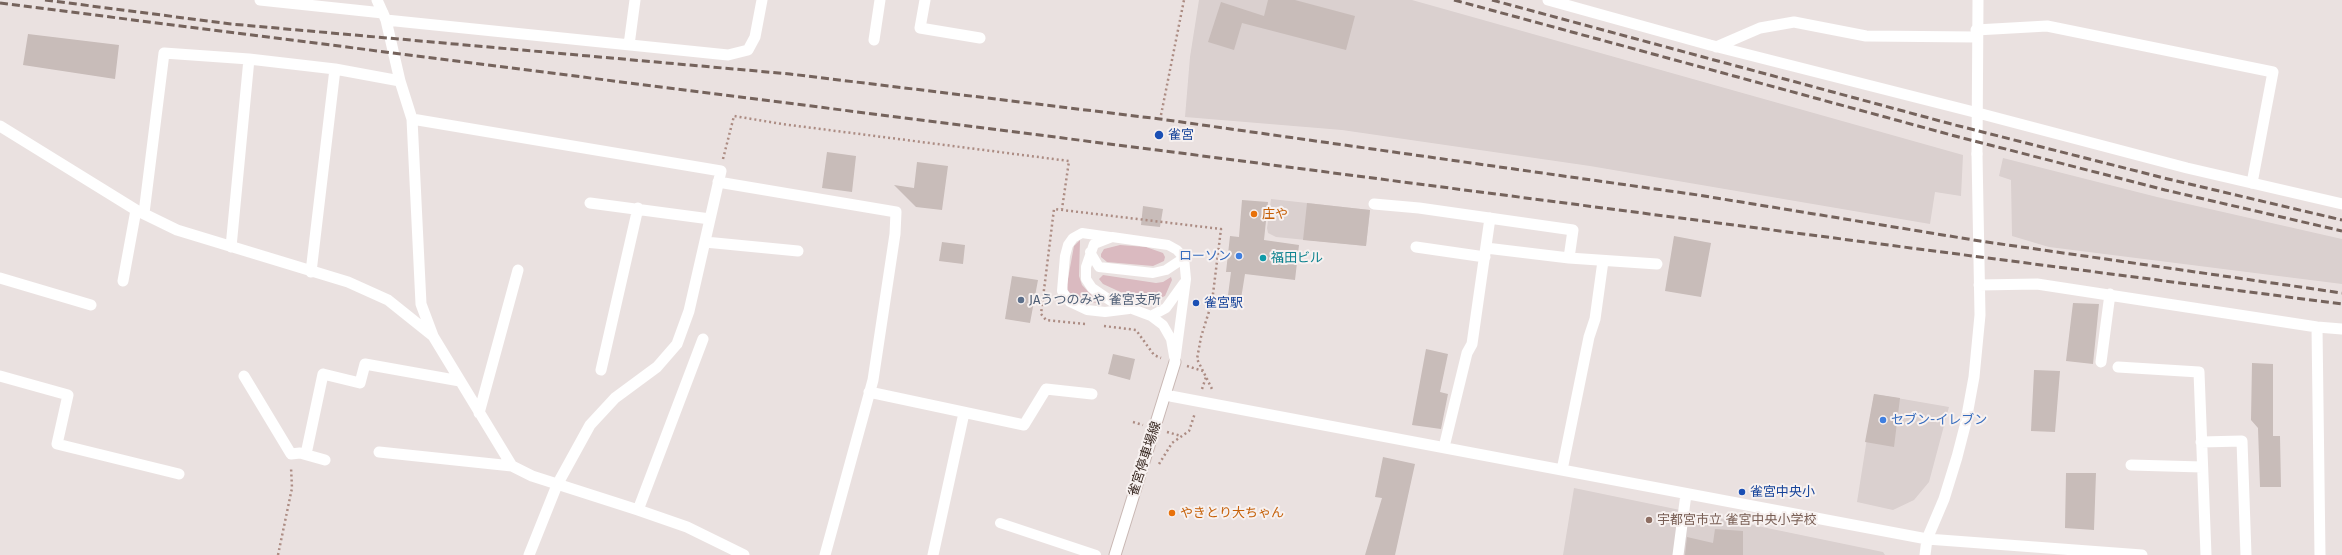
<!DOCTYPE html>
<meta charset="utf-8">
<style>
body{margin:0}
canvas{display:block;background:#eae1e0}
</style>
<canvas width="2342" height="555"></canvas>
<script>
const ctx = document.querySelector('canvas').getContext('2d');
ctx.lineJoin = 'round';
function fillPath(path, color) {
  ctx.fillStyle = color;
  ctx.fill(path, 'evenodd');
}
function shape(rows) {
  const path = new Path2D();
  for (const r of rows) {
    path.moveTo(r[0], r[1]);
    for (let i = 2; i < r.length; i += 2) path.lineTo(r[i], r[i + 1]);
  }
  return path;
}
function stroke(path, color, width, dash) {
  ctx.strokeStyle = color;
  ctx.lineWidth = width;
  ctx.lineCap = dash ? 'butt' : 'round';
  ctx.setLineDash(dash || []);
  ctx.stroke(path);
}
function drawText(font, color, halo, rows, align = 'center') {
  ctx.font = font + ' "Fira Sans","Noto Sans JP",sans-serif';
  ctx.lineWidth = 4;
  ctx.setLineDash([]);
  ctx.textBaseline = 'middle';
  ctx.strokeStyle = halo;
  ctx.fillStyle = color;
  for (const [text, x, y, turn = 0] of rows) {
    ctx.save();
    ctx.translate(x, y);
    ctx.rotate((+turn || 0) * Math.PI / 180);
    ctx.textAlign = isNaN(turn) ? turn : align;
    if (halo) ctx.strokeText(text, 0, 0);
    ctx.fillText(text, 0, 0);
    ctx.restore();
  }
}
fillPath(shape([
 [1199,0,1412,0,1963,155,1961,196,1935,192,1930,224,1590,166,1342,130,1185,117,1190,57],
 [2003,158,2157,197,2342,239,2342,284,2049,247,2012,236,2011,180,1999,176],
 [1271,199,1370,210,1366,246,1276,237,1268,233,1267,228],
 [1874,394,1949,407,1929,482,1914,500,1893,510,1857,502],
 [1574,488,1883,552,1885,555,1563,555]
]), '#dad0cf');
fillPath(shape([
 [1080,240,1079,276,1082,285,1097,301,1096,303,1074,297,1068,291,1067,284,1074,246],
 [1120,245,1146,247,1163,253,1165,257,1164,261,1153,266,1107,262,1101,257,1101,254,1104,249],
 [1103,275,1156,283,1163,282,1171,277,1172,280,1165,296,1152,302,1140,301,1103,284,1099,279]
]), '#dabac0');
fillPath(shape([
 [1268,0,1295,0,1355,16,1346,50,1242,23,1234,50,1208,42,1221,2,1264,16],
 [28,34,119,45,115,79,23,65],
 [827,152,856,156,852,192,822,188],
 [917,162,948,166,942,210,916,207,894,185,914,188],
 [1242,200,1268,202,1264,240,1299,245,1295,280,1245,274,1240,305,1227,303,1231,272,1226,272,1230,236,1239,237],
 [1307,203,1370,210,1366,246,1303,240],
 [1143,206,1163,209,1160,227,1141,225],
 [1674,236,1711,243,1701,297,1665,291],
 [942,242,965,245,963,264,939,261],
 [1012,276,1038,280,1030,323,1005,319],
 [2073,303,2099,304,2093,364,2066,361],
 [1426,349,1448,354,1440,392,1448,394,1441,429,1412,425],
 [1113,354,1135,359,1130,380,1108,374],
 [2252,363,2273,364,2273,436,2280,436,2281,487,2260,487,2258,428,2251,420],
 [2034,370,2060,371,2055,432,2031,431],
 [1874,394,1900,398,1894,447,1865,442],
 [1383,457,1415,464,1395,555,1365,555,1382,498,1375,497],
 [2066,473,2096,473,2094,530,2065,528],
 [1715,529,1743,531,1743,555,1685,555,1687,537,1713,543]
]), '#c8bcb9');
const secondary = shape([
 [1115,555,1175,362]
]);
stroke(secondary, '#c9b8b4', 13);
stroke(shape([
 [1161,115,1184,0],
 [723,159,734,116,782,124,1069,161,1062,209],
 [1085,324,1046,320,1041,314,1054,209,1221,229,1212,302,1201,337,1197,359,1213,391],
 [1104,326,1136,330,1154,355,1161,358],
 [1187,366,1203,371],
 [1202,389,1206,377],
 [1133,422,1143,425],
 [1167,432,1181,436],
 [1159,464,1172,443,1189,431,1195,413],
 [278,555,292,488,291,467]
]), '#ac8c83', 2.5, [2, 3]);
stroke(shape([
 [1110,237,1082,233,1073,238,1068,245,1065,256,1062,291,1070,302,1087,310,1105,312,1129,309],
 [1112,237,1168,245,1177,250,1184,258,1186,279,1175,362,1171,339,1163,325,1151,316,1111,301,1092,288,1086,279,1086,267,1094,244,1112,237],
 [1090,252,1099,267,1153,273,1166,270,1184,258],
 [1151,316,1166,308,1184,283],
 [1000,523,1096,555]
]), '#fff', 10);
stroke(shape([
 [260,0,383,13],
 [377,0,386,20,400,81,412,119,421,304,433,336,512,466,532,476,638,510,687,527,744,555],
 [925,0,920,28,980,38],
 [1548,0,1710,45,1978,113],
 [386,20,728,55,748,50,755,37,762,0],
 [1976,30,2047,26,2273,72,2252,183],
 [874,40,880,0],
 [629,45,635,0],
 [1716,47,1760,28,1794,22,1866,36,1976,37],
 [412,119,721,171,689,311,677,344,657,367,615,398,590,425,557,485,529,555],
 [0,126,136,210,177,230,348,282,388,300,433,336],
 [718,182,896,212,895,234,873,380,825,555],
 [590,203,710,219],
 [1374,204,1419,208,1573,230,1569,258],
 [144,213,164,53,249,59,335,69,400,81],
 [705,242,798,251],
 [231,247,249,59],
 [1416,247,1485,257],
 [1486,248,1569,258,1657,264],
 [311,272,335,69],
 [0,278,91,305],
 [123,281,136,210],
 [1979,285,2037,284,2317,327,2342,329],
 [2317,327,2320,555],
 [2101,362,2110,294],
 [2118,367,2199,372,2206,555],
 [601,370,638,208],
 [0,376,68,395,57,444,179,474],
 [244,376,291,454,300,453,325,460],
 [869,392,1024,425,1046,389,1092,394],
 [1165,395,1927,539,2142,555],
 [479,413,518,270],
 [2201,442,2242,441,2246,555],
 [1444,447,1467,353,1472,344,1490,218],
 [379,452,512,466],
 [306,454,323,374,360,383,365,364,460,381],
 [2131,465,2202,467],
 [1562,470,1589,337,1595,319,1603,261],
 [638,510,703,339],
 [933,555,964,413],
 [1678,555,1686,494],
 [1925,555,1927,539,1944,499,1957,457,1965,426,1974,377,1980,315,1977,154]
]), '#fff', 11);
stroke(shape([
 [1978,113,2187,168,2342,204],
 [1977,154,1978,0]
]), '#fff', 11);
stroke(secondary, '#fff', 11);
stroke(shape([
 [45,0,231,24,790,74,1160,119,1698,195,1980,241,2342,293],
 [1454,0,1955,136,2165,190,2342,231],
 [1492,0,1955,125,2168,179,2342,220],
 [0,3,1157,150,2342,304]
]), '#75635c', 3, [8, 4]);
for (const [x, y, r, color] of [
 [1159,135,5,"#1a4fb4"],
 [1254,214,4,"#e8710a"],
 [1239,256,4,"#3f7fe0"],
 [1263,258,4,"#0f9aa8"],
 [1021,300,4,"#5c6f8a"],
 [1196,303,4,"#1a4fb4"],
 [1883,420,4,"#3f7fe0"],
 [1742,492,4,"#1a4fb4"],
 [1172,513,4,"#e8710a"],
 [1649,520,4,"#8d6e63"]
]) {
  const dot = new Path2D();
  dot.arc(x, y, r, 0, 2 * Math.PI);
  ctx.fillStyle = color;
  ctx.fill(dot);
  stroke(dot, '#f7f1f0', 1.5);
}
drawText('13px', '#164399', '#f7f1f0', [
 ["雀宮",1168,135],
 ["雀宮駅",1204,303],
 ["雀宮中央小",1750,492]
], 'left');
drawText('13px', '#c56008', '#f7f1f0', [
 ["庄や",1262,214],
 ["やきとり大ちゃん",1180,513]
], 'left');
drawText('13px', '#366cbe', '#f7f1f0', [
 ["ローソン",1231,256],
 ["セブン-イレブン",1891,420,"left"]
], 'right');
drawText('13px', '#0d838f', '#f7f1f0', [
 ["福田ビル",1271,258]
], 'left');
drawText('13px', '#4e5e75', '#f7f1f0', [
 ["JAうつのみや 雀宮支所",1029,300]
], 'left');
drawText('13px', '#392922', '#f7f1f0', [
 ["雀宮停車場線",1145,459,-72]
]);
drawText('13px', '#785e54', '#f7f1f0', [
 ["宇都宮市立 雀宮中央小学校",1657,520]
], 'left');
</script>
